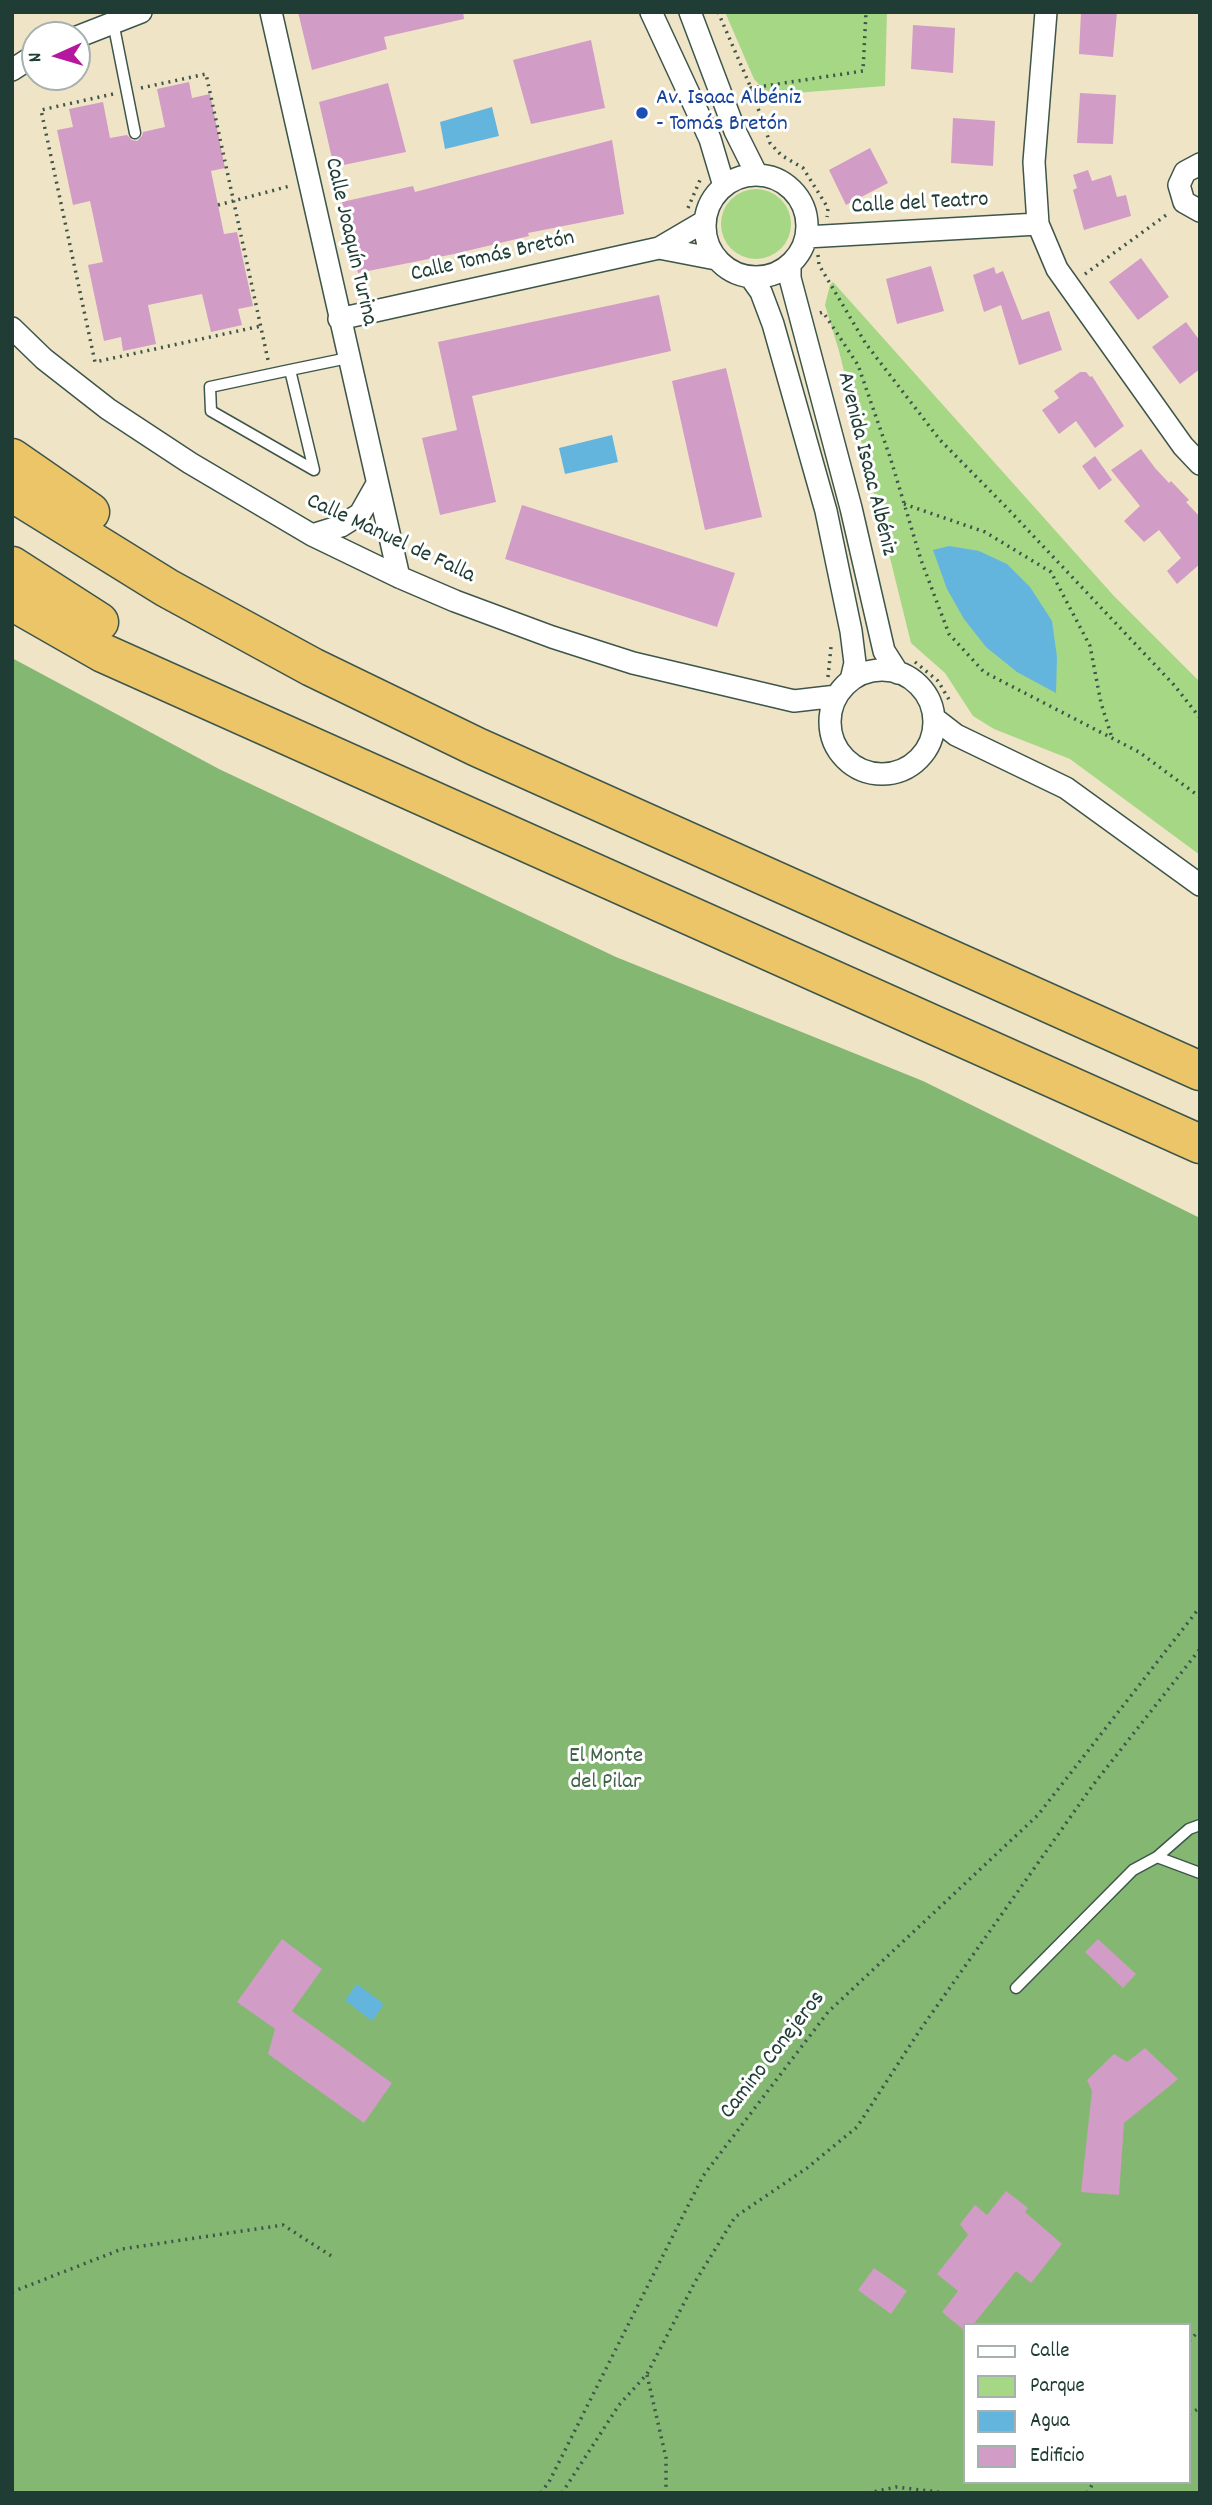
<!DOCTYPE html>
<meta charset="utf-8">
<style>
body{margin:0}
#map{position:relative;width:1212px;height:2505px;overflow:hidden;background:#f0e4c7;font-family:Dekko,sans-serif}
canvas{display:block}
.frame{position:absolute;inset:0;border:14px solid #1f3d34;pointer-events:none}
.legend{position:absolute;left:963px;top:2323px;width:228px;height:161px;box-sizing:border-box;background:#fff;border:2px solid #a5b1ae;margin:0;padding:9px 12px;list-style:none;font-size:21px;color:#1f3d34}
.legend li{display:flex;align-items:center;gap:14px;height:35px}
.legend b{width:35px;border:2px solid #a5b1ae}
.north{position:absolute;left:21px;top:21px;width:70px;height:70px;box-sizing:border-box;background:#fff;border:2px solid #a5b1ae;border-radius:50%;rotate:266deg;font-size:19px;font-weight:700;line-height:28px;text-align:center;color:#1f3d34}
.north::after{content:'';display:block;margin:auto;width:24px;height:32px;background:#b5179e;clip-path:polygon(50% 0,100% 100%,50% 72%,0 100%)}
</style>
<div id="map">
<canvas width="1212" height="2505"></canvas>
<div class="frame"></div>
<ul class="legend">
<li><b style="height:9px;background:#fff"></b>Calle</li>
<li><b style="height:19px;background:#a5d785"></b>Parque</li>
<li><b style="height:19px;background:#63b5de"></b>Agua</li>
<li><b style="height:19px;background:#d19cc5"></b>Edificio</li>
</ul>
<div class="north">N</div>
</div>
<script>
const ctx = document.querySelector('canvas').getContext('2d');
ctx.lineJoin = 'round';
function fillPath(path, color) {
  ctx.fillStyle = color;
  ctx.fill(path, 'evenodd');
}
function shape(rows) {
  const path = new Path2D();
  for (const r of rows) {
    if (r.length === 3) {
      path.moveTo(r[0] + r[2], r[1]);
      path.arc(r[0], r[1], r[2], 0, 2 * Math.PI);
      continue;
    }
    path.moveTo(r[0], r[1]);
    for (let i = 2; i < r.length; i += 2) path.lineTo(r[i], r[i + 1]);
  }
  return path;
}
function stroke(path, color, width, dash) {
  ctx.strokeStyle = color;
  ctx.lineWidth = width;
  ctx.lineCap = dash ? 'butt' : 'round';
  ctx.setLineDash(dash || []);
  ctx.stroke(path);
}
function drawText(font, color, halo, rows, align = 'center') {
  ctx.font = font + ' Dekko,sans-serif';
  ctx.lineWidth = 6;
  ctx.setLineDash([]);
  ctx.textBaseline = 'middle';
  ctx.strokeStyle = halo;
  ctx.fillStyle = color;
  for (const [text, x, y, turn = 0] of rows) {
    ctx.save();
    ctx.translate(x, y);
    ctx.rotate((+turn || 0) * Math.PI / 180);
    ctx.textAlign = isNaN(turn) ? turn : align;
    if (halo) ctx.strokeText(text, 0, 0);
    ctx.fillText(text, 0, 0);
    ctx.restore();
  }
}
fillPath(shape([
 [725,12,887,12,885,86,769,95,754,79],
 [756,224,35],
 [833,282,1113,595,1200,682,1200,855,1070,759,994,729,973,716,945,673,911,643,839,351,825,305,830,285]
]), '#a5d785');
fillPath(shape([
 [12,658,219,769,616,957,923,1081,1200,1218,1200,2493,12,2493],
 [965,2325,1189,2325,1189,2482,965,2482]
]), '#84b872');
fillPath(shape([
 [492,107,499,136,445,149,440,122],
 [612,435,618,462,565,474,559,448],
 [949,546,979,551,1007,564,1030,587,1052,621,1057,657,1056,693,1017,672,986,647,964,619,947,589,933,550],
 [357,1984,384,2004,372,2021,345,2000]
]), '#63b5de');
fillPath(shape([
 [298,12,463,12,464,19,384,37,387,49,312,70],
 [1081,12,1117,12,1113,57,1079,54],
 [913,25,955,28,953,73,911,69],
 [591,40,605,108,531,124,513,60],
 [189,82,192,98,210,94,225,168,211,171,224,234,237,232,253,306,238,309,242,325,211,332,202,294,148,305,156,344,123,351,121,337,104,341,88,265,103,262,90,201,73,205,57,130,73,127,69,109,103,102,110,138,127,135,132,140,137,141,142,136,143,132,165,127,157,89],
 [388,83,406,152,334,167,319,102],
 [1080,93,1116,95,1113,144,1077,143],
 [953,118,995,121,993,166,951,163],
 [612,140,624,214,528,233,529,236,454,254,358,273,342,202,413,186,415,192],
 [870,148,888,183,846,205,829,170],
 [1088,170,1092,181,1111,175,1117,197,1126,195,1131,216,1084,230,1073,190,1077,188,1073,175],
 [1141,258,1169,297,1138,320,1109,282],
 [931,266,944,311,897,324,886,279],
 [994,267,996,274,1003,271,1022,320,1049,311,1062,350,1019,365,1001,305,984,312,973,275],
 [659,295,671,351,472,396,496,502,440,515,422,438,457,430,438,342],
 [1186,322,1200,341,1200,369,1180,384,1152,347],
 [726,368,762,517,705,530,672,381],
 [1080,372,1086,372,1090,377,1092,376,1124,426,1095,448,1076,421,1059,434,1042,410,1059,398,1054,391],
 [1141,449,1155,468,1169,483,1171,481,1189,500,1186,502,1200,517,1200,564,1177,584,1167,571,1181,558,1159,530,1144,542,1124,521,1140,506,1111,470],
 [1095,456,1112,480,1099,490,1082,466],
 [522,505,735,573,717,627,505,559],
 [282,1939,322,1969,292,2011,392,2083,364,2123,268,2054,275,2029,237,2002],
 [1098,1939,1136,1974,1123,1988,1085,1952],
 [1145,2048,1178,2079,1124,2123,1119,2195,1081,2192,1092,2091,1087,2080,1114,2054,1127,2062],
 [1006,2191,1028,2208,1025,2212,1062,2244,1031,2283,1016,2271,973,2325,965,2325,965,2331,942,2312,958,2291,937,2274,968,2235,960,2224,975,2205,987,2215],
 [874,2268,907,2291,891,2314,858,2290]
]), '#d19cc5');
const service = shape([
 [113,22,135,133],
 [290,370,314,470,211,411,210,387,290,370,348,358],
 [1157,1857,1200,1873],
 [1016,1988,1133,1870,1157,1857,1189,1829,1200,1825]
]);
const minor = shape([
 [271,12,399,577],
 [651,12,710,139,724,186],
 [690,12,735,131,757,175],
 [1046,12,1034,162,1038,224,1057,269,1183,446,1200,464],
 [77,37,141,12],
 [12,70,35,55],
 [1200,164,1185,172,1179,185,1184,202,1200,211],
 [756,226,51],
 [806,237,1038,224],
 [659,248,716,259],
 [790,265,790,278,851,508,884,651,898,673],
 [751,278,761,292,773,324,826,511,851,631,855,663,851,680],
 [339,319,659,248,705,221],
 [12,328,44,359,108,409,190,463,312,535,399,577,455,601,552,637,633,663,794,701,837,696],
 [312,535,341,526,360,514,377,484],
 [882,722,52],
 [934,718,956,735,1066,788,1200,885]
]);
const motorway = shape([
 [12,458,90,512],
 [12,492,167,588,312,667,477,747,1200,1071],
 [12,566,99,622],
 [12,601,103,653,1200,1144]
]);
stroke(service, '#3e564a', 13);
stroke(minor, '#3e564a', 24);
stroke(motorway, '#3e564a', 41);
stroke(shape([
 [718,12,751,88,770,143,781,155,803,168,828,208,827,217],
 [141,88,206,74,268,360],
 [113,94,41,110,95,362,261,326],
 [746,102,751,88,863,71,866,12],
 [218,205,290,186],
 [688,208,700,180],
 [818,255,819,265,866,344,940,440,1007,508,1174,685,1200,718],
 [1085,274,1169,213],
 [820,313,823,312,858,365,891,460,921,560,949,634,984,672,1139,752,1200,797],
 [904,504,985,532,1051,572,1090,646,1101,703,1112,738],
 [915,662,938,681,951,703],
 [828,677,831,647],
 [12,2292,122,2249,283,2225,333,2257],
 [1189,2341,1200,2330],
 [647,2375,666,2458,666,2493],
 [1189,2414,1200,2408],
 [541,2493,550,2480,703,2176,828,2012,1038,1815,1200,1607],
 [562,2493,619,2405,647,2374,695,2282,735,2217,807,2168,857,2127,920,2030,1093,1785,1200,1649],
 [868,2493,896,2487,946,2493],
 [1087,2493,1094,2482]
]), '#3e564a', 3.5, [2, 5]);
stroke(service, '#fff', 10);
stroke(minor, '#fff', 21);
stroke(motorway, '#edc569', 38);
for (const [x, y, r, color] of [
 [642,113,7,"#1a4fb4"]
]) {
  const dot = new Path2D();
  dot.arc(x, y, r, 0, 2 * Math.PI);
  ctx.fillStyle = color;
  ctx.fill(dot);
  stroke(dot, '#fff', 2.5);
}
drawText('23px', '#164399', '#fff', [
 ["Av. Isaac Albéniz",656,100],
 ["- Tomás Bretón",656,126]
], 'left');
drawText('23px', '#1f3d34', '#fff', [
 ["Calle del Teatro",920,205,-3],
 ["Calle Joaquín Turina",349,242,77],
 ["Calle Tomás Bretón",493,258,-13],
 ["Avenida Isaac Albéniz",865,464,76],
 ["Calle Manuel de Falla",390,540,25],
 ["Camino Conejeros",774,2056,-52]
]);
drawText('23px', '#406448', '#fff', [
 ["El Monte",606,1758],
 ["del Pilar",606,1784]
]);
</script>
